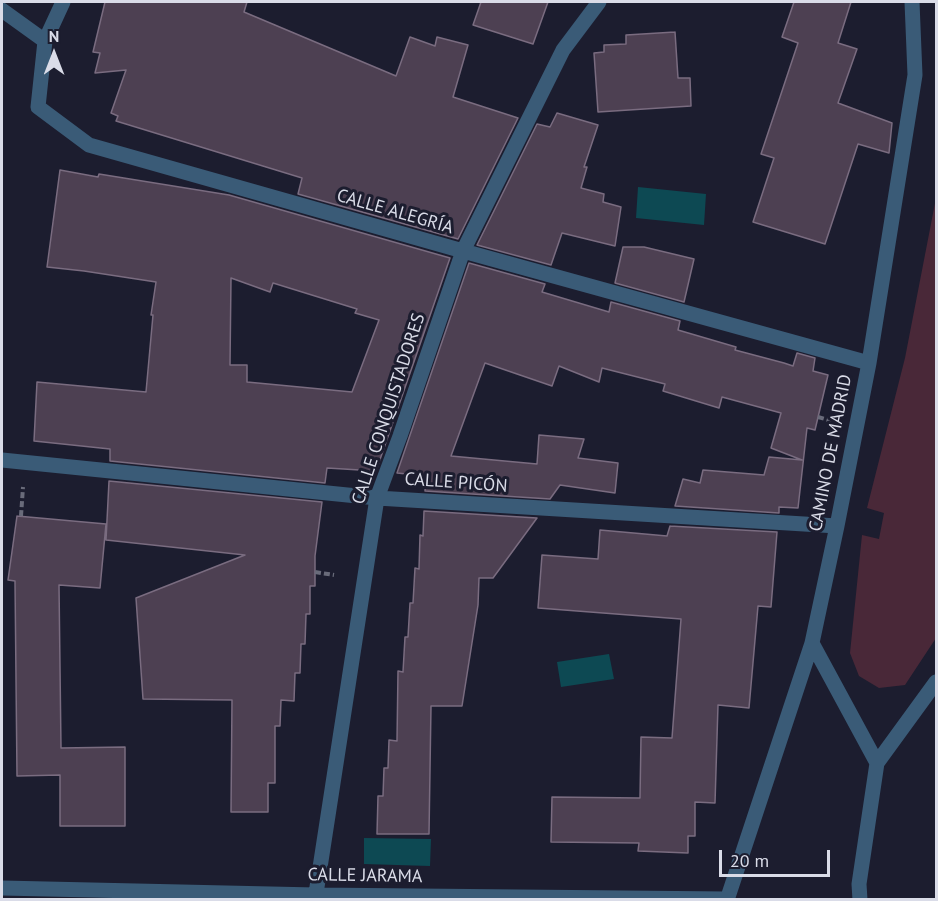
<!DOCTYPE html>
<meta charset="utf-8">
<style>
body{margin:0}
#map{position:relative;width:938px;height:901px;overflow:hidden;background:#1c1d2f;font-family:"PT Sans",sans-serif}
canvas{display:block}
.frame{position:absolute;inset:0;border:3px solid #dadce8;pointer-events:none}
.north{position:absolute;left:24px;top:24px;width:60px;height:60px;-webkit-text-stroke:4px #1c1d2f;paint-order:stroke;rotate:0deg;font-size:16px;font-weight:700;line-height:24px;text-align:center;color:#dadce8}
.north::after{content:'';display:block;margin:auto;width:21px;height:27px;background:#dadce8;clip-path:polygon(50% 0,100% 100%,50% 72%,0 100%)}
.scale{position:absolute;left:719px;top:850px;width:111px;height:27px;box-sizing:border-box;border:3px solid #dadce8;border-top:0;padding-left:8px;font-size:18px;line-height:21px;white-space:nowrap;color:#dadce8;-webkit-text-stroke:4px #1c1d2f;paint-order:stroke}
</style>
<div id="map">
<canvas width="938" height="901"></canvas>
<div class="frame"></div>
<div class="north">N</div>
<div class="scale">20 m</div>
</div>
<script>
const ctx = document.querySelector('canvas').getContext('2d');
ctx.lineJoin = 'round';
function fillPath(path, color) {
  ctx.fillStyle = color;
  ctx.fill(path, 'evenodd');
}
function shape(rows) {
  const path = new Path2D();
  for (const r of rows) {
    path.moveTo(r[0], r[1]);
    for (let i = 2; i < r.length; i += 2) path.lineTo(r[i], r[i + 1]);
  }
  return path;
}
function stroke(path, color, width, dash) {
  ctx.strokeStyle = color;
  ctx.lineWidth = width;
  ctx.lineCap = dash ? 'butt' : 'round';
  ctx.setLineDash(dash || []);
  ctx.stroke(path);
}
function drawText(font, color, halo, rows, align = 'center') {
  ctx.font = font + ' "PT Sans",sans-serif';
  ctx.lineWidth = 6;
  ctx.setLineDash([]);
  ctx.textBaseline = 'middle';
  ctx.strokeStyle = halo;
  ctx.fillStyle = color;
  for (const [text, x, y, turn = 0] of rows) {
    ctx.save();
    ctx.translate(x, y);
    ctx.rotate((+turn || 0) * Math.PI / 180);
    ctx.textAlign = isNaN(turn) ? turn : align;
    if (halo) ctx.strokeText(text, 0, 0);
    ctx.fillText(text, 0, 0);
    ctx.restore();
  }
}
fillPath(shape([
 [936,198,936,638,905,685,879,688,859,676,850,653,862,535,879,539,884,513,867,508,905,358]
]), '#492838');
fillPath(shape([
 [638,187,706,194,704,225,636,218],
 [609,654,614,679,561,687,557,662],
 [364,838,431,839,430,866,364,864]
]), '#0d4953');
const building = shape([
 [105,2,247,2,244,12,396,76,410,37,435,46,437,37,468,45,453,97,518,118,458,239,298,194,302,178,116,121,118,116,111,113,126,70,95,73,100,53,93,52,105,2],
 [481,2,548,2,533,44,473,25,481,2],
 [794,2,851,2,838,43,857,49,838,103,892,123,889,153,858,144,825,244,753,222,774,158,761,154,798,43,782,37,794,2],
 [675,32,678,78,690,78,691,106,598,112,594,53,604,52,604,45,626,44,626,35,675,32],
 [557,113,598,125,584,167,587,167,581,188,604,194,603,202,621,207,615,246,562,233,551,265,477,245,537,124,550,127,557,113],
 [60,170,98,177,99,174,229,195,450,258,376,471,327,468,325,483,110,461,110,449,34,441,37,382,146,392,153,315,151,315,156,282,84,271,47,267,60,170],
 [231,278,270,292,273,283,357,309,355,313,379,320,352,392,247,382,247,365,230,365,231,278],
 [623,247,644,247,694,259,684,302,615,283,623,247],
 [469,263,545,284,542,292,609,312,611,302,680,321,678,330,736,347,735,350,784,363,793,366,797,353,815,358,813,371,828,375,815,430,807,428,798,508,779,507,779,513,675,506,683,479,700,483,703,470,764,475,769,457,802,460,771,448,781,413,722,397,719,408,663,391,665,384,602,368,599,382,559,366,552,386,485,363,451,456,537,464,539,435,584,439,578,458,618,463,615,493,560,485,550,499,425,491,426,476,397,473,469,263],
 [109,481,322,502,315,556,315,586,310,586,310,614,306,614,305,644,301,644,300,673,295,673,294,701,281,700,280,726,275,726,275,783,268,783,268,812,231,812,232,700,143,699,136,598,245,555,106,540,109,481],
 [424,511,537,518,493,578,479,578,478,605,462,706,431,706,429,834,377,834,378,796,383,796,384,768,388,768,389,740,397,741,398,671,403,672,405,637,408,637,410,603,413,603,415,568,419,569,420,535,423,536,424,511],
 [17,516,106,524,100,588,59,585,61,748,125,747,125,826,60,826,60,775,17,776,15,581,8,580,17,516],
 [670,526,777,532,771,607,758,606,749,708,718,705,715,803,695,802,695,836,688,836,688,853,638,851,639,843,551,842,552,797,640,798,641,737,672,738,681,619,538,608,542,555,598,559,600,530,667,536,670,526]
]);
fillPath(building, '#4d4052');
stroke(building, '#7a6c80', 1.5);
stroke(shape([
 [818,417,832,421],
 [21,516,23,487],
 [315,572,334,575]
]), '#696b7a', 4, [6, 3]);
stroke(shape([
 [2,10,45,41,38,107,89,145,463,251,869,363],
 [45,41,63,2],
 [2,460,377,498,837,526],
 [812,643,877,763],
 [2,888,316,895,727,899],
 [315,900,377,498,400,436,463,251,563,50,599,2],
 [727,900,812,643,837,526,869,363,915,75,912,2],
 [860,900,859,884,877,763,936,682]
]), '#3a5b77', 15);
drawText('18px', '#dadce8', '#1c1d2f', [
 ["CALLE ALEGRÍA",395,212,16],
 ["CALLE CONQUISTADORES",389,409,-72],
 ["CAMINO DE MADRID",831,453,-79],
 ["CALLE PICÓN",456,483,4],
 ["CALLE JARAMA",365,876,1]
]);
</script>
